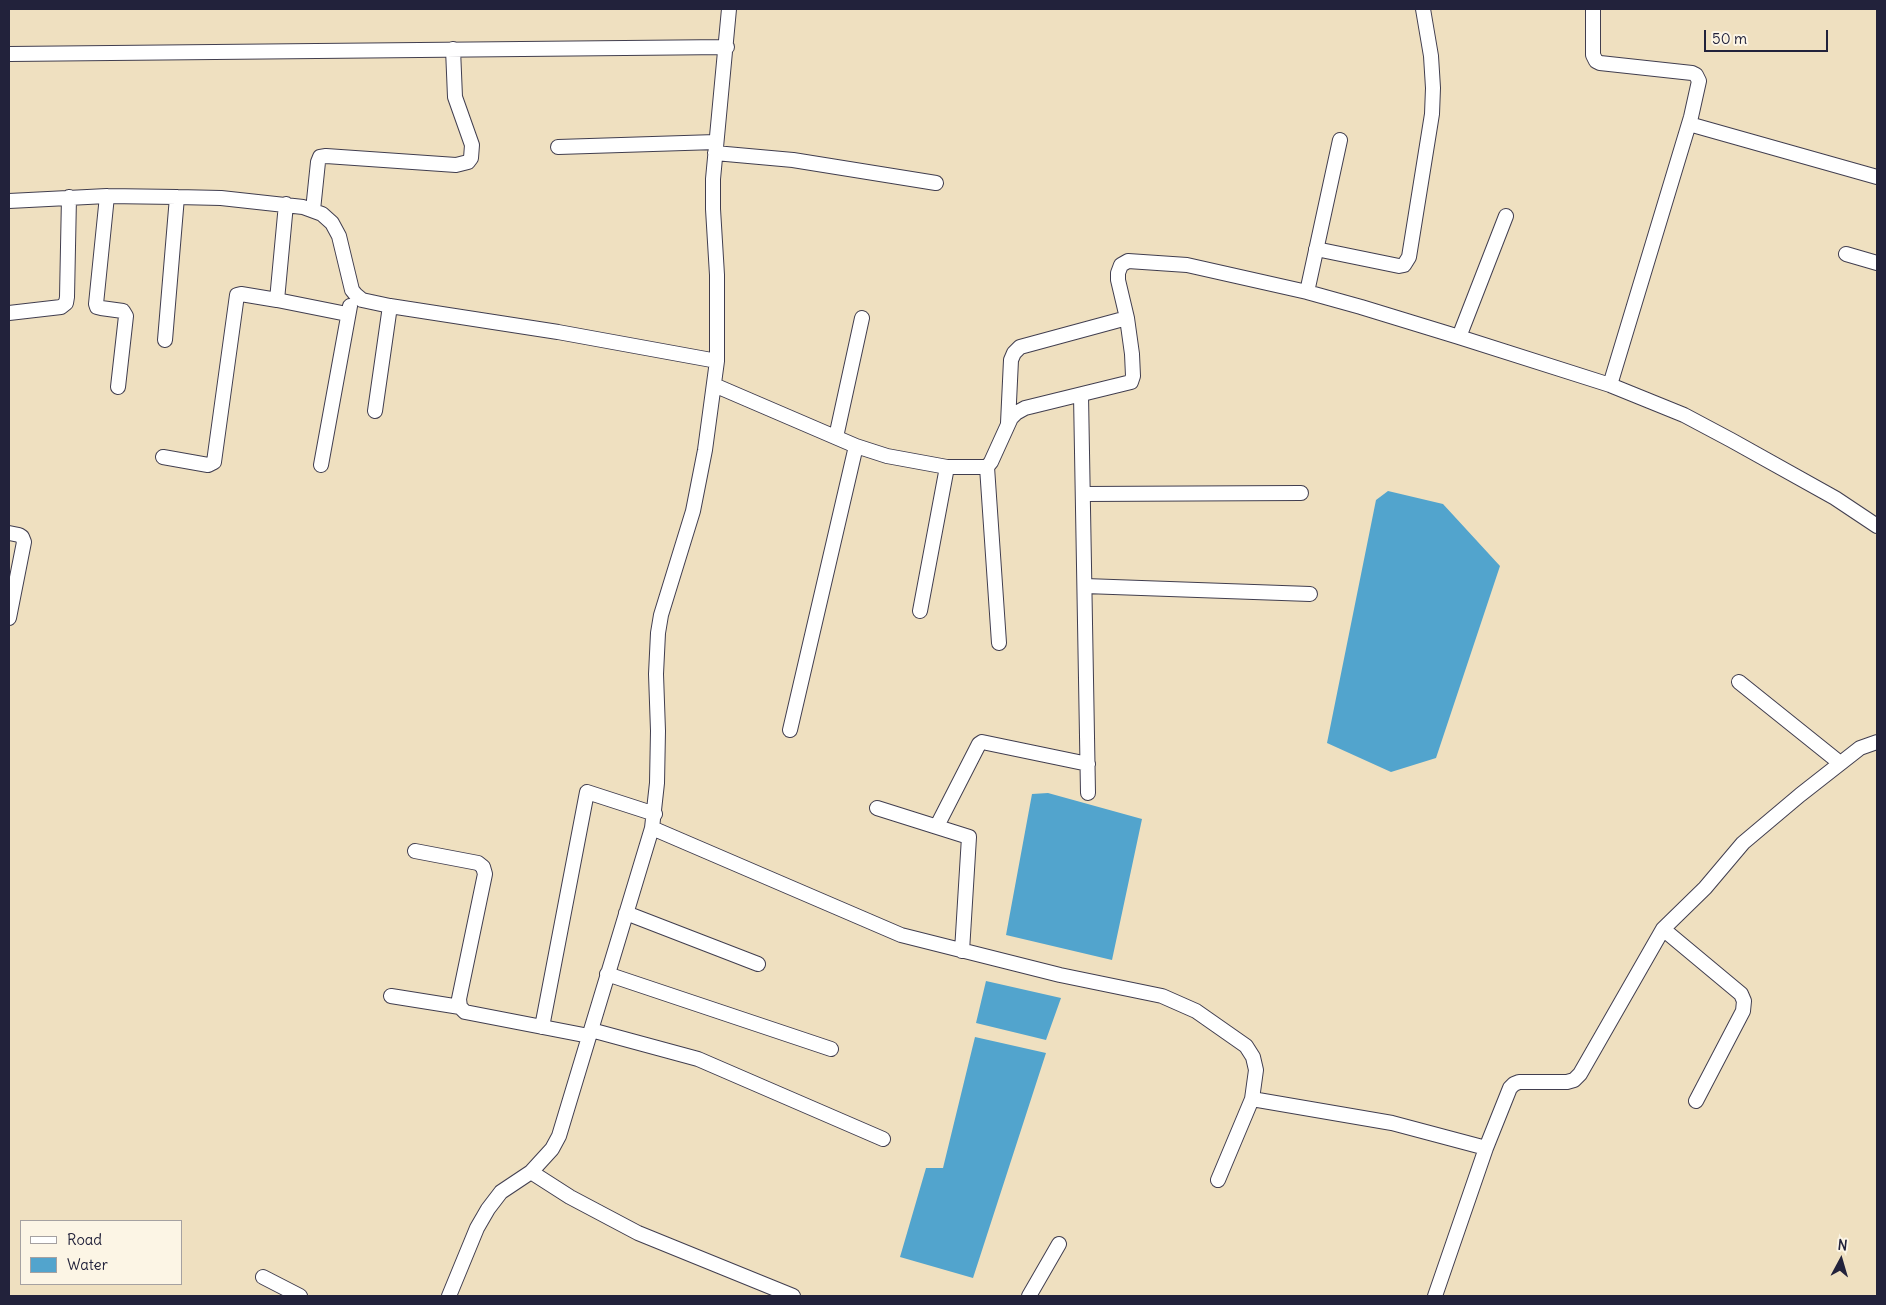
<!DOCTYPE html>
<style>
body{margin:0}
#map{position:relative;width:1886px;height:1305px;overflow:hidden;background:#efe0c0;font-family:Delius,sans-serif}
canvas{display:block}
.frame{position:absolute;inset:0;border:10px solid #22223b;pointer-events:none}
.legend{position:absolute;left:20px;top:1220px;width:162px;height:65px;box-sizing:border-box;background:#fcf5e5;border:1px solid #a5a1a1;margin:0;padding:6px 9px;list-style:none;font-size:15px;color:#22223b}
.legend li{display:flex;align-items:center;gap:10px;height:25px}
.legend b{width:25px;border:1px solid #a5a1a1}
.north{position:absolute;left:1816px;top:1235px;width:50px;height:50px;-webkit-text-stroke:4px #fcf5e5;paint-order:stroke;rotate:6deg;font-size:14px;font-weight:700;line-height:20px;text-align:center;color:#22223b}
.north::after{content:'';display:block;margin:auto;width:18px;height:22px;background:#22223b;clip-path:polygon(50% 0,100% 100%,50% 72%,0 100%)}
.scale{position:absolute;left:1704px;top:30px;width:124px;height:22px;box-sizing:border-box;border:2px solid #22223b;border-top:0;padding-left:6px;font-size:15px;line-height:18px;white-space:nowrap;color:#22223b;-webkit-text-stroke:4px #fcf5e5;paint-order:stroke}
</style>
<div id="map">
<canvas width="1886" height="1305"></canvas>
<div class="frame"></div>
<ul class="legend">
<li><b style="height:6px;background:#fff"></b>Road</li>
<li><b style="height:14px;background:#52a4cd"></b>Water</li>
</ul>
<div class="north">N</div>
<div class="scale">50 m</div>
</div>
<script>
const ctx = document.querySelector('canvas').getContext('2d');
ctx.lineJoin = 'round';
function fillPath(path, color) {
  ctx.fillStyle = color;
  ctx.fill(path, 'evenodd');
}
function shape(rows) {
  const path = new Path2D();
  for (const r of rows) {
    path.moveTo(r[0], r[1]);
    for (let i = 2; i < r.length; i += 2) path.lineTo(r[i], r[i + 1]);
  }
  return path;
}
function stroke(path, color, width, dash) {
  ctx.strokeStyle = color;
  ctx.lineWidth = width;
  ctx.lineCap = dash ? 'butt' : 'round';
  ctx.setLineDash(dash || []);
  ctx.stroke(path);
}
fillPath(shape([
 [1388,491,1443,504,1500,566,1436,758,1391,772,1327,743,1376,500],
 [1048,793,1142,819,1112,960,1006,935,1032,794],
 [986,981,1061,998,1046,1040,976,1023],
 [975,1037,1046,1053,973,1278,900,1257,926,1168,943,1168]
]), '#52a4cd');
const minor = shape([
 [1593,9,1593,55,1596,61,1600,63,1692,73,1696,75,1699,81,1691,117,1610,385],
 [9,54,727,47],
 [1689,124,1877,177],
 [558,147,716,142],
 [715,153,793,160,936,183],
 [107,196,96,304,97,307,101,308,123,311,126,316,118,387],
 [9,201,107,196,177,197,221,198,303,207,322,214,332,223,339,236,352,290,356,295,362,300,390,306,558,332,717,361],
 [313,210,318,162,320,157,326,156,456,165,468,162,471,158,472,145,455,97,453,49],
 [1316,249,1399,266,1404,265,1409,257,1432,114,1433,88,1431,56,1423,9],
 [1846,254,1877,263],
 [1307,292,1340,140],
 [277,300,286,204],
 [9,313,61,307,66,303,67,297,69,197],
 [1459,337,1506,216],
 [165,340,177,197],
 [714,385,856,446,887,456,947,467,987,467,991,462,1011,418,1016,413,1025,408,1131,382,1133,376,1132,354,1127,318,1118,280,1118,273,1121,265,1128,261,1187,265,1307,292,1361,307,1459,337,1610,385,1684,415,1731,440,1835,498,1877,526],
 [1081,395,1088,793],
 [375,411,390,306],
 [1008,423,1011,360,1014,353,1020,347,1127,318],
 [836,437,862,318],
 [163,457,208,465,214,462,237,295,241,294,277,300,347,314],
 [321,465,350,306],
 [987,467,999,643],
 [1083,494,1301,493],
 [9,533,19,535,22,537,24,542,9,618],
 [1085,586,1310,594],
 [920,611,947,467],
 [1739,682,1840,763],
 [790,730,856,446],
 [877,808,969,837,962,951],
 [937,826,979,744,982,742,1088,764],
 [652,828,901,935,1060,975,1162,996,1196,1011,1246,1046,1253,1057,1256,1070,1252,1099,1218,1180],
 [415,851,478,863,483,867,485,874,459,999,460,1007,465,1012,589,1036],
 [626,913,758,964],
 [1663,929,1741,994,1744,1001,1743,1011,1696,1101],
 [607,974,831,1049],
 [391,996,460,1007],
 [542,1027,587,792,655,814],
 [591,1030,698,1059,883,1139],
 [1252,1099,1392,1123,1486,1148],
 [531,1172,570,1197,638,1233,793,1296],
 [263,1277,300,1296],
 [449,1296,477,1228,488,1209,501,1192,531,1172,552,1149,559,1136,652,828,657,783,658,731,656,674,658,633,661,615,693,511,705,450,717,361,717,275,713,209,713,179,729,9],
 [1029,1296,1059,1244],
 [1435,1296,1486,1148,1510,1088,1514,1084,1519,1082,1567,1082,1574,1080,1580,1074,1663,929,1705,888,1743,843,1800,795,1860,748,1877,742]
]);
stroke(minor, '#413e4f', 16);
stroke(minor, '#fff', 14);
</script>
